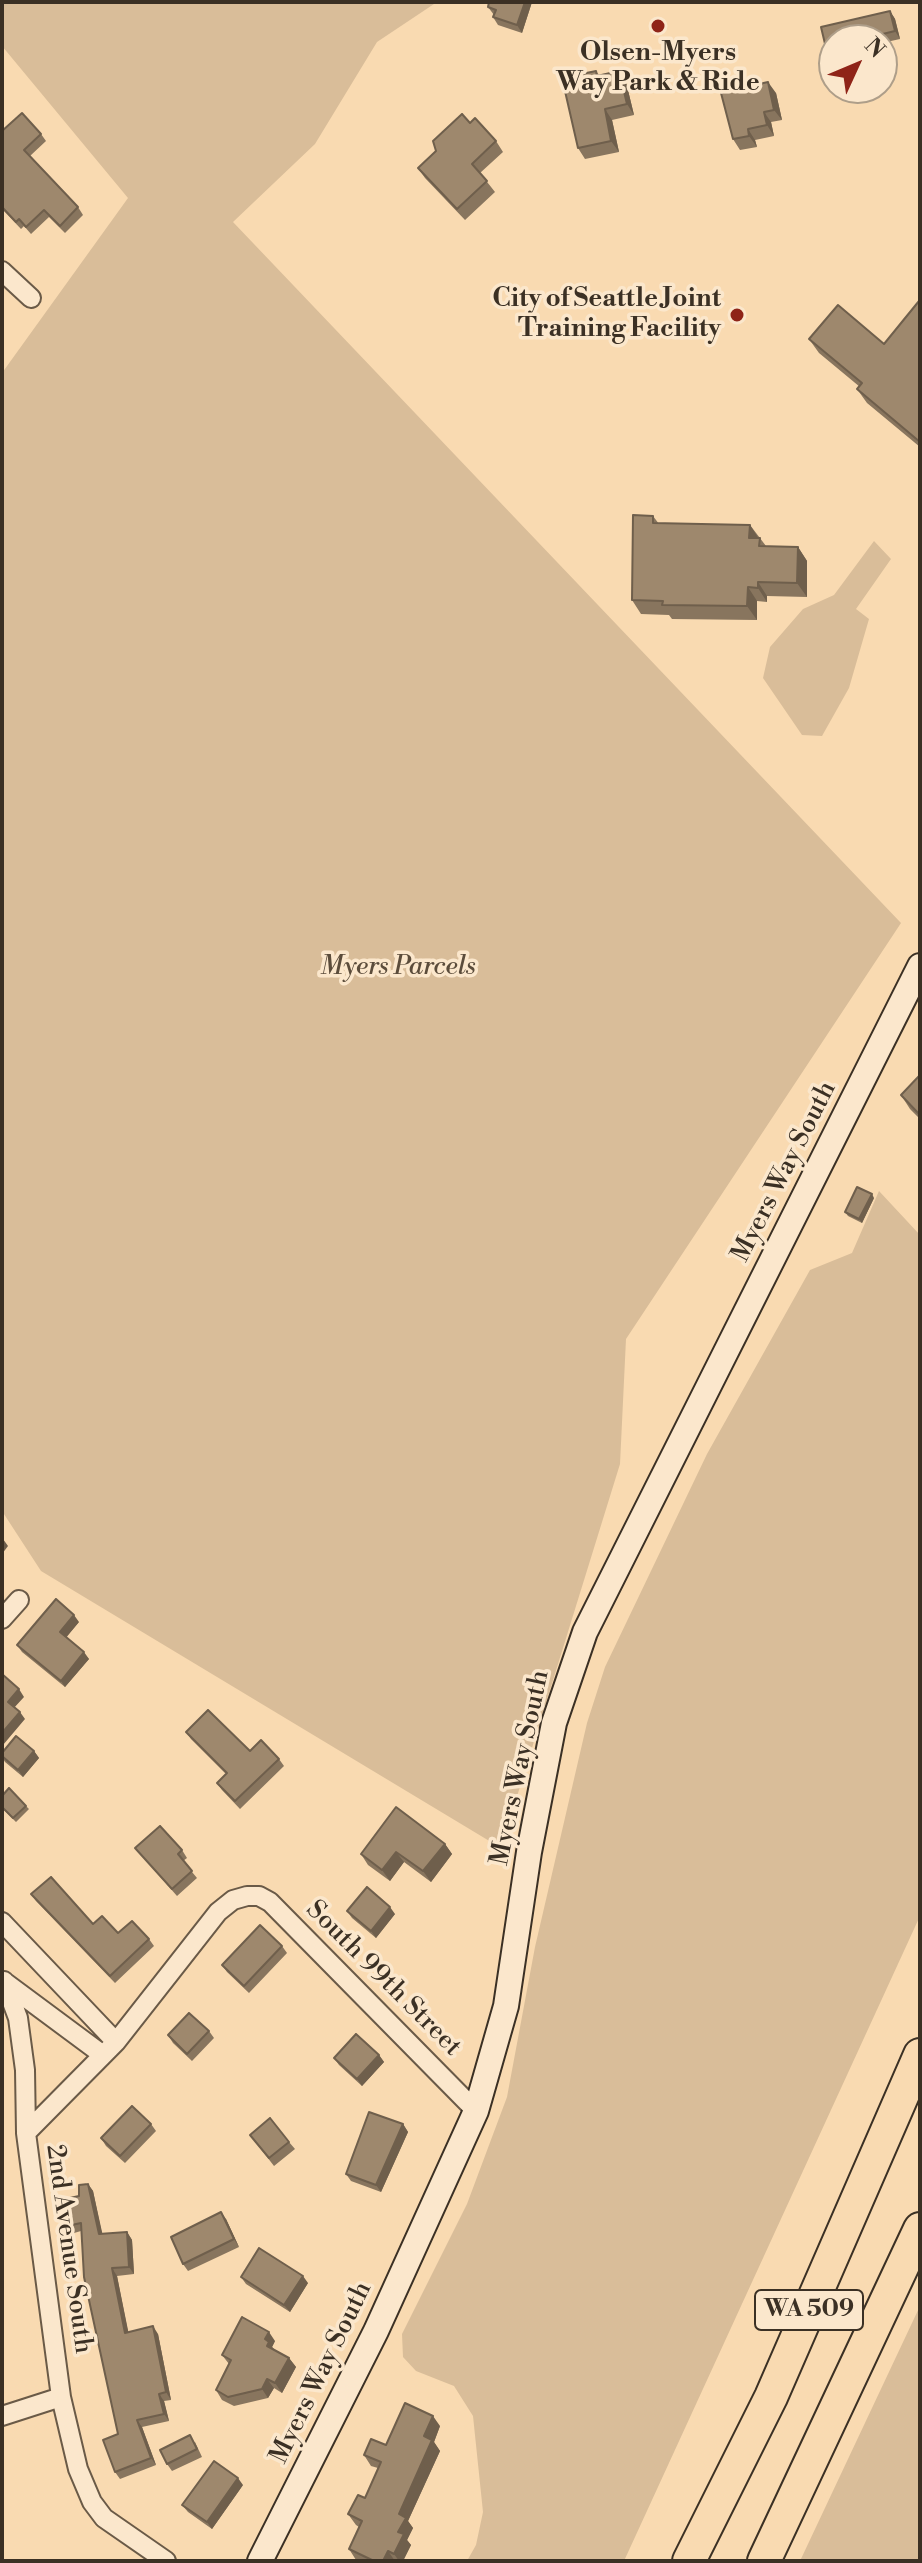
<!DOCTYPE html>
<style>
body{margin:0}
#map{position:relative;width:922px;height:2563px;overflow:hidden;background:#f9dab1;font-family:"Libre Bodoni",serif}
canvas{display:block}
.frame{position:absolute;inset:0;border:4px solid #3b3024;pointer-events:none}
.north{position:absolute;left:818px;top:24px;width:80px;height:80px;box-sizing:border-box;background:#fbe7cc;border:2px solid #ae9e89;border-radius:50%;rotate:46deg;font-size:22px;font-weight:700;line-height:32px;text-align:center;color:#3b3024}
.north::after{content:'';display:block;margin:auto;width:28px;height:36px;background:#8f2418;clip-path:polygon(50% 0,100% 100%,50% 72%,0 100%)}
</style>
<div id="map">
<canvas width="922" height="2563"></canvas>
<div class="frame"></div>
<div class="north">N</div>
</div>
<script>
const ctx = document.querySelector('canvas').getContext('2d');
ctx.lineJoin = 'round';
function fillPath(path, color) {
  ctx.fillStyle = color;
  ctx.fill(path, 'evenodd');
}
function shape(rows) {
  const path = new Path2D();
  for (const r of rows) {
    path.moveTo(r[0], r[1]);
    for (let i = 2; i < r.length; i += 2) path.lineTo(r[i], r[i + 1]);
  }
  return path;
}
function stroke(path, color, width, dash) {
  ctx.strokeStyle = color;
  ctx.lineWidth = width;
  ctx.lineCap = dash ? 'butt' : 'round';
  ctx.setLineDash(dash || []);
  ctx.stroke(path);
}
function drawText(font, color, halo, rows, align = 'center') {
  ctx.font = font + ' "Libre Bodoni",serif';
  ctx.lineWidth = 7;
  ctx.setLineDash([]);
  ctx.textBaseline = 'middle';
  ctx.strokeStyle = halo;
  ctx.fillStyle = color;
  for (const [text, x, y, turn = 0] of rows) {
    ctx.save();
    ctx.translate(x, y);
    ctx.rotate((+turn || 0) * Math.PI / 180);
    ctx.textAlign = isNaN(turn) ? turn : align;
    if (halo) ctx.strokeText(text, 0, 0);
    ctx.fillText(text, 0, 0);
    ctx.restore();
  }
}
fillPath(shape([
 [2,2,437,2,377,42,315,144,233,222,901,923,626,1339,620,1464,501,1848,41,1571,2,1511,2,373,128,198,2,46],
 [874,541,891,559,856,609,869,619,849,688,822,736,802,735,763,678,770,647,803,609,834,595],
 [879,1191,920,1235,920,1916,624,2561,467,2561,476,2545,483,2512,473,2416,454,2386,416,2371,403,2357,402,2334,467,2204,507,2097,535,1947,587,1723,605,1667,707,1454,810,1270,852,1253],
 [920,2306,920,2561,800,2561]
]), '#d9bd99');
const street = shape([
 [2,271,31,298],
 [2,1619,19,1600],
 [2,1922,116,2042],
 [4,1981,18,2018,25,2070,26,2133],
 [6,1983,103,2055],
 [2,2416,61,2397],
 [166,2561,104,2518,92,2502,78,2469,61,2397,26,2133,116,2042,218,1912,233,1900,247,1896,259,1896,270,1902,476,2111]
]);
const secondary = shape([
 [260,2561,376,2331,476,2111,506,2006,529,1852,554,1723,585,1632,920,966]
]);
const highway = shape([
 [689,2561,771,2397,920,2055],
 [764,2561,920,2229]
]);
stroke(street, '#6a5a47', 22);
stroke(secondary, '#3b3024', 28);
stroke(highway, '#3b3024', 36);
stroke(street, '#fbe7cc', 18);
stroke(secondary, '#fbe7cc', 24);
stroke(highway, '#f9dab1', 32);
fillPath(shape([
 [489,2,532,2,522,33,498,25,493,17,494,15,488,7],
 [890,11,895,19,900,39,882,43,882,40,834,40,834,54,831,55,826,48,821,27],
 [596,71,599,75,619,71,626,82,634,115,612,120,619,152,585,159,578,148],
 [740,82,743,87,776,93,782,120,771,122,774,136,755,140,757,147,740,150,733,139,724,92],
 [470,123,496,141,503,152,480,173,495,192,465,220,425,178,418,168,436,151],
 [2,131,41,134,46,141,30,156,78,207,83,215,65,233,49,217,31,234,24,226,21,229,2,209],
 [920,301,920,447,867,403,857,389,860,387,819,353,809,339,884,344],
 [653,516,659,524,750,525,766,546,798,547,807,561,807,597,767,596,767,602,757,601,757,620,672,619,669,615,641,614,632,600],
 [920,1075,920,1119,910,1109,901,1095],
 [874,1198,862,1223,848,1216,845,1212],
 [79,1622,66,1637,89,1659,65,1687,22,1652,17,1645],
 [186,1732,250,1751,279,1759,284,1766,240,1809,222,1790,217,1783,226,1774,191,1739],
 [34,1751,39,1758,23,1777,5,1762,2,1757,2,1753],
 [2,1796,26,1806,29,1809,16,1822,2,1808],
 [445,1844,452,1854,431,1882,404,1862,390,1881,368,1865,361,1854],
 [135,1848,182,1850,187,1858,183,1861,197,1878,177,1896],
 [31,1894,93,1924,118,1933,149,1939,154,1946,115,1983,36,1901],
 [347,1911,395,1914,376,1938,352,1918],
 [282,1946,287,1953,249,1993,227,1972,222,1965],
 [209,2031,214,2038,192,2061,173,2043,168,2035],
 [379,2055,384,2062,362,2086,339,2065,334,2058],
 [151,2124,156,2131,125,2163,106,2146,101,2138],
 [403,2124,408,2132,381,2192,351,2181,346,2174],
 [250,2135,289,2142,295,2149,274,2166],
 [88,2184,93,2191,102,2234,127,2232,132,2240,134,2274,117,2276,128,2332,158,2334,171,2400,164,2401,169,2421,142,2427,156,2465,120,2479,115,2472,118,2434,81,2231,67,2235,62,2227,79,2196],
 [226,2219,239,2247,188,2271,183,2264],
 [241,2277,308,2283,290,2312,246,2284],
 [275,2341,272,2347,275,2350,289,2358,296,2367,282,2393,274,2388,268,2398,234,2406,222,2400,216,2390,229,2364,222,2355],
 [440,2426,434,2442,440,2451,408,2521,413,2528,407,2540,411,2545,403,2561,359,2561,356,2560,349,2549,359,2527,356,2525,348,2514,365,2498,378,2468,371,2466,364,2455,386,2445],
 [195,2442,202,2457,172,2471,167,2464],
 [243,2485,212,2529,188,2512,182,2505]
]), '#88755e');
fillPath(shape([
 [525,2,532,2,522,33,517,25],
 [890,11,895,19,900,39,895,31],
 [619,71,626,82,634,115,627,104],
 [768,82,776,93,782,120,774,110],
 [605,109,612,120,619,152,611,141],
 [764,112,771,122,774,136,767,125],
 [748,129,755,140,757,147,749,136],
 [750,525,759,539,749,538],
 [798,547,807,561,807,597,797,583],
 [758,582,767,596,767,602,758,588],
 [748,587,757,601,757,620,747,606],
 [872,1194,874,1198,862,1223,859,1219],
 [3,1539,8,1546,2,1554,2,1540],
 [74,1615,79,1622,65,1639,60,1632],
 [84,1652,89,1659,65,1687,61,1681],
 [19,1689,24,1697,13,1709,8,1702],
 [20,1712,25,1719,3,1745,2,1733],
 [34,1751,39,1758,23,1777,18,1770],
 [445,1844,452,1854,431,1882,423,1871],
 [396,1852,404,1862,390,1881,382,1870],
 [390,1907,395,1914,376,1938,371,1931],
 [379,2055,384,2062,362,2086,357,2079],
 [403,2124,408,2132,381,2192,376,2185],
 [88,2184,93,2191,104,2241,99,2234],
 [221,2212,226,2219,239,2247,234,2239],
 [127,2232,132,2240,134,2274,129,2267],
 [112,2268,117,2276,130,2340,125,2333],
 [303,2276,308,2283,290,2312,284,2305],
 [153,2326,158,2334,171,2400,166,2392],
 [269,2332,275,2341,272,2347,276,2352,267,2346,265,2339],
 [289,2358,296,2367,282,2393,275,2383],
 [267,2379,274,2388,268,2398,262,2389],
 [159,2394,164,2401,169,2421,164,2414],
 [433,2416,440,2426,434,2442,440,2451,408,2521,413,2528,407,2540,411,2545,403,2561,399,2561,394,2554,398,2532,399,2514,424,2436],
 [137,2420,142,2427,156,2465,151,2458],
 [238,2478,243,2485,212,2529,207,2522],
 [388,2551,395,2561,383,2561]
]), '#6f5f4c');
const building = shape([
 [489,2,525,2,517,25,493,17,496,10,488,7,489,2],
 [890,11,895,31,858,40,834,40,834,46,826,48,821,27,890,11],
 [596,71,597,76,619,71,627,104,605,109,611,141,578,148,562,78,596,71],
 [740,82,741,88,768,82,774,110,764,112,767,125,748,129,749,136,733,139,721,93,724,92,723,85,740,82],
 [22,113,41,134,24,150,78,207,60,226,44,210,26,227,19,219,16,222,2,207,2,131,22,113],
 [462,114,470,123,475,118,496,141,472,164,487,181,457,209,418,168,436,151,433,141,462,114],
 [919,301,920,301,920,442,857,389,862,383,809,339,838,305,884,344,919,301],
 [633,515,653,516,653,523,750,525,749,538,760,538,759,546,798,547,797,583,758,582,758,588,748,587,747,606,662,605,663,601,632,600,633,515],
 [920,1075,920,1115,901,1095,920,1075],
 [857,1187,872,1194,859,1219,845,1212,857,1187],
 [56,1599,74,1615,60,1632,84,1652,61,1681,17,1645,56,1599],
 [2,1674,19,1689,8,1702,20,1712,2,1733,2,1674],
 [208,1710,250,1751,261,1740,279,1759,235,1801,217,1783,227,1773,186,1732,208,1710],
 [16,1736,34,1751,18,1770,2,1756,2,1753,16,1736],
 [9,1788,26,1806,13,1818,2,1807,2,1796,9,1788],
 [396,1807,445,1844,423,1871,396,1852,382,1870,361,1854,396,1807],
 [160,1826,182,1850,178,1854,192,1871,172,1889,135,1848,160,1826],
 [51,1877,93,1924,102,1916,118,1933,132,1921,149,1939,110,1976,31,1894,51,1877],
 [367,1887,390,1907,371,1931,347,1911,367,1887],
 [260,1925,282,1946,244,1986,222,1965,260,1925],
 [189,2013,209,2031,187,2054,168,2035,189,2013],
 [356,2034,379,2055,357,2079,334,2058,356,2034],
 [132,2106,151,2124,120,2156,101,2138,132,2106],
 [369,2112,403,2124,376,2185,346,2174,369,2112],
 [270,2118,289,2142,269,2158,250,2135,270,2118],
 [88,2184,99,2234,127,2232,129,2267,112,2268,125,2333,153,2326,166,2392,159,2394,164,2414,137,2420,151,2458,115,2472,103,2440,118,2434,84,2277,81,2223,62,2227,56,2201,79,2196,79,2185,88,2184],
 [221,2212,234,2239,183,2264,171,2237,221,2212],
 [259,2248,303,2276,284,2305,241,2277,259,2248],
 [242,2317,269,2332,265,2339,269,2342,267,2346,289,2358,275,2383,267,2379,262,2389,228,2397,216,2390,231,2360,222,2355,242,2317],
 [405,2403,433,2416,424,2436,432,2440,399,2514,406,2518,398,2532,404,2534,394,2554,388,2551,383,2561,374,2561,349,2549,362,2521,348,2514,358,2495,365,2498,381,2462,364,2455,371,2439,386,2445,405,2403],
 [190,2435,197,2449,167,2464,160,2450,190,2435],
 [214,2461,238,2478,207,2522,182,2505,214,2461]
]);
fillPath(building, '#9e886d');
stroke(building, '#6f5f4c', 2);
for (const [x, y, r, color] of [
 [658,26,8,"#8f2418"],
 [737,315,8,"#8f2418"]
]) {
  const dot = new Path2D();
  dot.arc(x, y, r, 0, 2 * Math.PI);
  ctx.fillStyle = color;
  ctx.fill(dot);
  stroke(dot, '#fbe7cc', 3);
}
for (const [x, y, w] of [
 [809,2310,108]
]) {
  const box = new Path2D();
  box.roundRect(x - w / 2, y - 20, w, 40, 6);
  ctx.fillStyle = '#fbe7cc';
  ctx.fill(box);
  stroke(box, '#3b3024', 2);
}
drawText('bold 24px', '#3b3024', null, [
 ["WA 509",809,2310]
]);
drawText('bold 26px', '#3b3024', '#fbe7cc', [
 ["Olsen-Myers",658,54],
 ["Way Park & Ride",658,84],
 ["City of Seattle Joint",721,300,"right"],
 ["Training Facility",721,330,"right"]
]);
drawText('italic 26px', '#5b4c3b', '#fbe7cc', [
 ["Myers Parcels",398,968]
]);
drawText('26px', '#3b3024', '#fbe7cc', [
 ["Myers Way South",785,1172,-63],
 ["Myers Way South",521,1768,-78],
 ["South 99th Street",383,1979,45],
 ["2nd Avenue South",68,2249,82],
 ["Myers Way South",322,2373,-64]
]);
</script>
